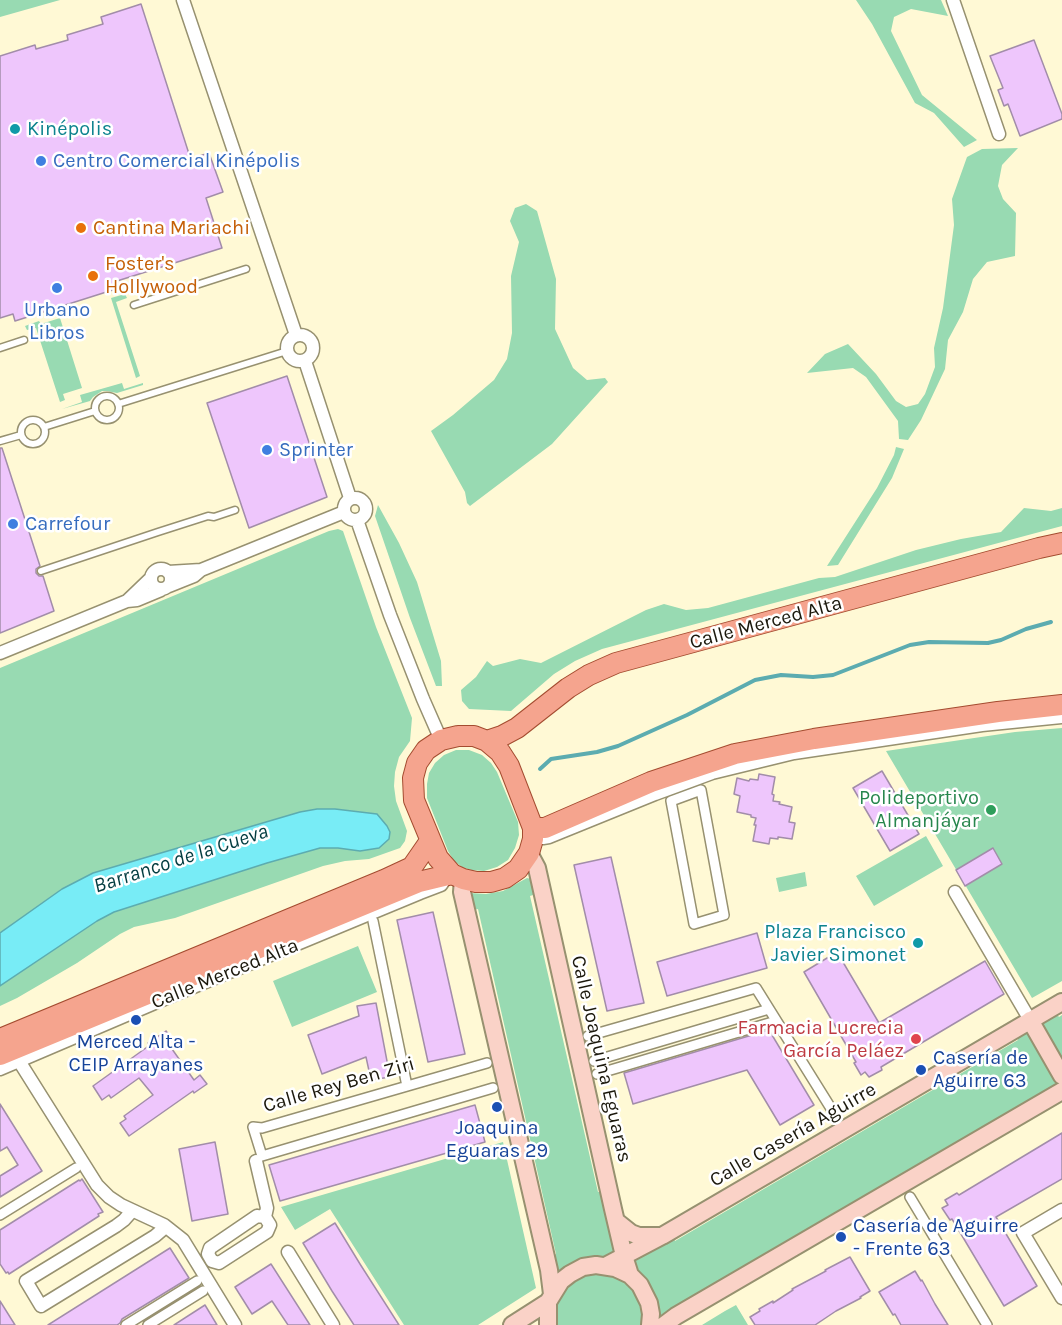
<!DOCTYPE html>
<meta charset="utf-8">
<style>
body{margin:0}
canvas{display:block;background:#fff9d5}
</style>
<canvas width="1062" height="1325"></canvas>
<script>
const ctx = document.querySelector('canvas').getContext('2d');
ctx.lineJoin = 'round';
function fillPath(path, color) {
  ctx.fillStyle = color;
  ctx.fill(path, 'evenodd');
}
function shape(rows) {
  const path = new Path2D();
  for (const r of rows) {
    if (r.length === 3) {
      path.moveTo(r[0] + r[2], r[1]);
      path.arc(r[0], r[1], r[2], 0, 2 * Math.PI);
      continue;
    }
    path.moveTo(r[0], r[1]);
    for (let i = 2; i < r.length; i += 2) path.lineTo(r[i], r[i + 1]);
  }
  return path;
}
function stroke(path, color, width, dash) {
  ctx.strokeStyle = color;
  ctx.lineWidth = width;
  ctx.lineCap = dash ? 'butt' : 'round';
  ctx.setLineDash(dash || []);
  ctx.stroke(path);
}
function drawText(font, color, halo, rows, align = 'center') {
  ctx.font = font + ' Karla,sans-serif';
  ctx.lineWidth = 5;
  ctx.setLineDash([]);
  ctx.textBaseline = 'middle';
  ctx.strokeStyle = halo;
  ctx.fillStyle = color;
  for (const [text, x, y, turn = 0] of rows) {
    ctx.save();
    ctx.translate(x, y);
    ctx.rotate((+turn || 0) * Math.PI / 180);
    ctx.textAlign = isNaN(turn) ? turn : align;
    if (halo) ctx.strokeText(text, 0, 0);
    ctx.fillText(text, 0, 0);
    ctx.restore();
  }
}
fillPath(shape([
 [0,0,60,0,0,17],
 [856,0,941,0,948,16,911,9,894,17,891,31,922,95,977,140,964,147,934,113,915,103,872,24],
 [1018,148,1002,165,998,186,1003,199,1016,213,1015,256,987,262,973,279,963,312,948,340,945,369,921,420,908,440,899,439,898,421,866,377,853,368,807,373,825,354,848,344,876,374,896,401,906,407,918,404,925,394,935,367,934,348,943,308,954,225,952,199,967,157,982,149],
 [526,204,537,211,556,279,555,329,573,368,587,380,605,378,608,382,552,444,470,506,467,503,465,492,431,431,453,415,494,380,507,359,512,333,511,276,519,242,510,221,515,208],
 [125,294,127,298,116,302,140,376,136,378,111,298],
 [60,318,82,388,63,394,65,400,60,402,36,328,27,330,25,326,39,321,41,324],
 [122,383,124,389,143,383,143,385,117,393,107,391,102,391,93,397,90,401,62,409,82,402,80,395],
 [896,447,904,449,892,478,838,565,827,566,877,488,894,455],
 [378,505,399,543,417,582,441,661,442,686,436,686,410,618,375,516],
 [1024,508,1051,511,1062,508,1062,526,602,649,575,661,554,674,511,711,469,709,462,701,461,690,476,677,487,661,493,666,520,659,541,663,646,610,664,604,686,610,708,608,819,578,835,577,916,550,961,539,1001,532],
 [338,529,343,531,376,627,412,718,410,741,399,757,395,772,394,786,396,801,407,831,405,841,400,848,369,859,345,861,323,866,175,918,134,927,120,934,77,963,17,998,0,1006,0,986,97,921,114,912,267,863,320,848,338,848,360,851,377,814,335,809,317,809,62,889,0,933,0,668,329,531],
 [1062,728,1062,981,1032,998,886,751,1015,732],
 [456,750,469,750,482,755,491,763,497,772,518,822,519,835,515,848,508,860,497,867,484,871,471,870,462,867,454,861,448,851,427,798,427,784,429,773,435,763,444,755],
 [926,836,943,866,874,906,856,876],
 [805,872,807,886,779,892,776,878],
 [527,878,531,879,534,883,536,894,530,896,598,1192,604,1191,618,1253,556,1278,551,1257,556,1254,478,909,473,910,469,893,486,894,503,891],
 [358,946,377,992,292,1027,273,981],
 [1056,1013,1059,1017,1062,1015,1062,1065,1042,1027,1043,1021],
 [1025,1032,1033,1035,1059,1078,1059,1086,1046,1091,705,1290,655,1325,631,1261,673,1236,675,1241,1018,1040,1016,1036],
 [503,1142,536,1288,478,1325,404,1325,330,1209,295,1230,281,1207],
 [601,1272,616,1276,629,1285,638,1298,643,1312,642,1325,554,1325,554,1307,560,1292,571,1281,585,1274],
 [736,1305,748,1325,702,1325,725,1311]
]), '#98dab2');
const water = shape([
 [317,809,335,809,377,814,387,826,390,832,389,839,379,848,360,851,338,848,320,848,267,863,114,912,97,921,0,986,0,933,62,889,93,873,300,812,317,809]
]);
fillPath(water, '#78ecf6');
stroke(water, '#5cacb0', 1.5);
stroke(shape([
 [540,769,551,759,597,752,618,746,687,715,755,680,781,675,813,677,833,675,910,645,929,642,988,643,1001,640,1026,629,1051,622]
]), '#5cacb0', 4);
const building = shape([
 [141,4,190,157,192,156,193,158,209,153,223,192,206,198,222,248,117,281,119,288,15,321,13,314,0,318,0,56,35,45,36,49,68,40,67,35,103,24,101,17,141,4],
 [1034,40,1062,114,1062,119,1020,136,1008,104,1004,106,998,90,1003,88,990,56,1034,40],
 [287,376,327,497,249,528,207,403,287,376],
 [0,448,2,448,40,566,36,569,36,573,39,576,43,576,54,611,0,633,0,448],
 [882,771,919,834,890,851,853,788,882,771],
 [759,774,775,777,772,794,774,795,773,801,780,802,779,804,792,807,789,822,795,823,792,839,778,837,778,839,770,838,769,844,753,841,756,825,754,825,756,818,751,817,751,815,737,812,740,796,734,794,737,778,749,781,750,779,758,780,759,774],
 [993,848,1002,864,965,886,956,870,993,848],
 [611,857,644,1003,607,1011,574,865,611,857],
 [433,912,465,1054,428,1062,397,920,433,912],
 [757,933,767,968,667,996,657,962,757,933],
 [837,952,879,1023,985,961,1004,994,881,1067,882,1070,869,1077,865,1072,861,1075,854,1063,856,1062,804,972,837,952],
 [376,1003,390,1077,371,1080,366,1057,322,1074,308,1035,359,1016,357,1006,376,1003],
 [769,1030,814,1105,780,1125,747,1070,633,1104,624,1073,769,1030],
 [166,1031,172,1039,167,1042,194,1080,200,1075,207,1084,194,1093,193,1091,129,1136,120,1123,126,1119,124,1116,153,1095,139,1078,111,1098,109,1095,102,1100,93,1086,150,1045,148,1043,166,1031],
 [0,1104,42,1171,0,1197,0,1176,18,1165,7,1147,0,1151,0,1104],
 [475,1105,485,1142,280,1201,269,1165,475,1105],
 [1062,1133,1062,1179,996,1217,1037,1286,1004,1306,952,1219,950,1220,942,1208,948,1205,945,1200,957,1193,959,1195,1062,1133],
 [215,1142,228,1214,192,1221,179,1149,215,1142],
 [82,1179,103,1212,98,1214,99,1216,9,1274,8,1272,6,1273,0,1264,0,1230,79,1180,80,1181,82,1179],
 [335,1223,360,1264,399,1325,354,1325,332,1291,303,1243,335,1223],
 [170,1248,189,1278,122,1319,120,1323,117,1325,48,1325,170,1248],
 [850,1257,870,1291,860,1297,861,1298,836,1311,815,1325,755,1325,750,1317,760,1311,759,1309,773,1301,773,1303,793,1290,792,1289,826,1271,825,1270,850,1257],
 [271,1264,310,1325,288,1325,272,1301,252,1314,235,1287,271,1264],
 [915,1271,921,1281,922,1280,935,1304,948,1325,901,1325,895,1314,893,1315,879,1292,915,1271],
 [0,1301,15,1325,0,1325,0,1301],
 [205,1305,217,1325,174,1325,205,1305]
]);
fillPath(building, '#eec6fc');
stroke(building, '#a28da9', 1.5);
const service = shape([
 [134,305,246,269],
 [0,348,24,340],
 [107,408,12],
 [118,404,287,351],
 [33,432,12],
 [44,427,95,411],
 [0,441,21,435],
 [41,571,158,532,208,516,214,517,235,510]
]);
const pedestrian = shape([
 [701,790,724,915,694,924,671,801,701,790],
 [373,921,407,1086],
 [588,1036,756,988,837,1118],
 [594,1061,769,1009],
 [487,1063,262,1128,253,1127,262,1156,493,1088],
 [597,1074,776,1021],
 [910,1197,987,1325],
 [0,1215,76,1168],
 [126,1325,197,1281],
 [148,1325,203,1291]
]);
const minor = shape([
 [183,0,296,335],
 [953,0,999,134],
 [300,348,13],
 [305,361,350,498],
 [355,509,11],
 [357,520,390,615,423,699,441,740],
 [161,579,10],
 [168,572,201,570,344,512],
 [169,586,194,576,201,570],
 [127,601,151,578],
 [0,653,127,601,137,600,161,590],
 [543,838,549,837,655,794,712,773,794,753,982,725,1062,717],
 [955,892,1030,1020],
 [19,1061,97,1185,109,1197,121,1205,164,1225,183,1240,235,1325],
 [0,1069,157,1002,420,893,441,885,443,882],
 [256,1161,267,1208,265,1217],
 [1062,1210,1023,1233,1062,1298],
 [132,1211,124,1220,116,1226,26,1281,41,1306,155,1236,162,1230,164,1225],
 [257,1216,265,1217,270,1225,267,1232,219,1263,212,1261,208,1254,210,1248,257,1216],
 [288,1252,333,1325]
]);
const secondary = shape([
 [529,853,537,868,613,1209,624,1256,630,1275],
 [463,879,462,892,549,1270,552,1294],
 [1030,1020,1062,1076],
 [616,1221,631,1233,639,1236,661,1236],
 [607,1265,662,1236,1062,1002],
 [512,1325,548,1302],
 [548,1325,548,1302,561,1281,570,1274,583,1267,596,1265,615,1268,630,1275,640,1285,649,1303,651,1314,650,1325],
 [664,1325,676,1316,1062,1091]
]);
const primary = shape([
 [458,736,474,736,487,741,500,752,509,766,533,828,533,839,529,853,518,869,505,878,491,882,476,882,463,879,452,874,438,858,414,800,413,778,417,763,426,750,441,740,458,736],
 [487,741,502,736,517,728,568,688,589,675,616,663,1039,548,1062,543],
 [533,828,545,828,651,782,735,754,814,739,998,712,1062,705],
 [0,1039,384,880,412,867,430,841],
 [0,1055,419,882,452,874]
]);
stroke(service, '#979170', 9);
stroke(pedestrian, '#979170', 12);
stroke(minor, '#979170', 15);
stroke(secondary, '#979170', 20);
stroke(primary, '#a44c30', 22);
stroke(service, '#fff', 6);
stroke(pedestrian, '#fff', 9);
stroke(minor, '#fff', 12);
stroke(secondary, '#fad2c7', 16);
stroke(primary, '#f5a48e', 20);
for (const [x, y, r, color] of [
 [15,129,6,"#0f9aa8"],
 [41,161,6,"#3f7fe0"],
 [81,228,6,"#e8710a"],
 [93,276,6,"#e8710a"],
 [57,288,6,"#3f7fe0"],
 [267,450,6,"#3f7fe0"],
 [13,524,6,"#3f7fe0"],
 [991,810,6,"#2e9e5b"],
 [918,943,6,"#0f9aa8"],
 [136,1020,6,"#1a4fb4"],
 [916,1039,6,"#e0444e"],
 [921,1070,6,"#1a4fb4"],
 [497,1107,6,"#1a4fb4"],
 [841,1237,6,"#1a4fb4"]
]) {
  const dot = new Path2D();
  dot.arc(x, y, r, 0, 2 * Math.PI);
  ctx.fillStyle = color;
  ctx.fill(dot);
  stroke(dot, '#fff', 2);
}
drawText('20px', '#0d838f', '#fff', [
 ["Kinépolis",27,129],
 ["Plaza Francisco",906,932,"right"],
 ["Javier Simonet",906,955,"right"]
], 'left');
drawText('20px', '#366cbe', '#fff', [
 ["Centro Comercial Kinépolis",53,161],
 ["Urbano",57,310,"center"],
 ["Libros",57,333,"center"],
 ["Sprinter",279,450],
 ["Carrefour",25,524]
], 'left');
drawText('20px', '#c56008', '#fff', [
 ["Cantina Mariachi",93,228],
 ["Foster's",105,264],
 ["Hollywood",105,287]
], 'left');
drawText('20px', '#1b180c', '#fff', [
 ["Calle Merced Alta",766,623,-15],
 ["Calle Merced Alta",225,974,-22],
 ["Calle Joaquina Eguaras",601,1059,77],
 ["Calle Rey Ben Ziri",339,1085,-16],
 ["Calle Casería Aguirre",793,1135,-30]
]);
drawText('20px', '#27864d', '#fff', [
 ["Polideportivo",979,798],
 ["Almanjáyar",979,821]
], 'right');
drawText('20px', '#be3a42', '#fff', [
 ["Farmacia Lucrecia",904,1028],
 ["García Peláez",904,1051]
], 'right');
drawText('20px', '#164399', '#fff', [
 ["Merced Alta -",136,1042],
 ["CEIP Arrayanes",136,1065],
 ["Casería de",933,1058,"left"],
 ["Aguirre 63",933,1081,"left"],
 ["Joaquina",497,1128],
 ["Eguaras 29",497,1151],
 ["Casería de Aguirre",853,1226,"left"],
 ["- Frente 63",853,1249,"left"]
]);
drawText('italic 21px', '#023c40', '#fff', [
 ["Barranco de la Cueva",181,859,-18]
]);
</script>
